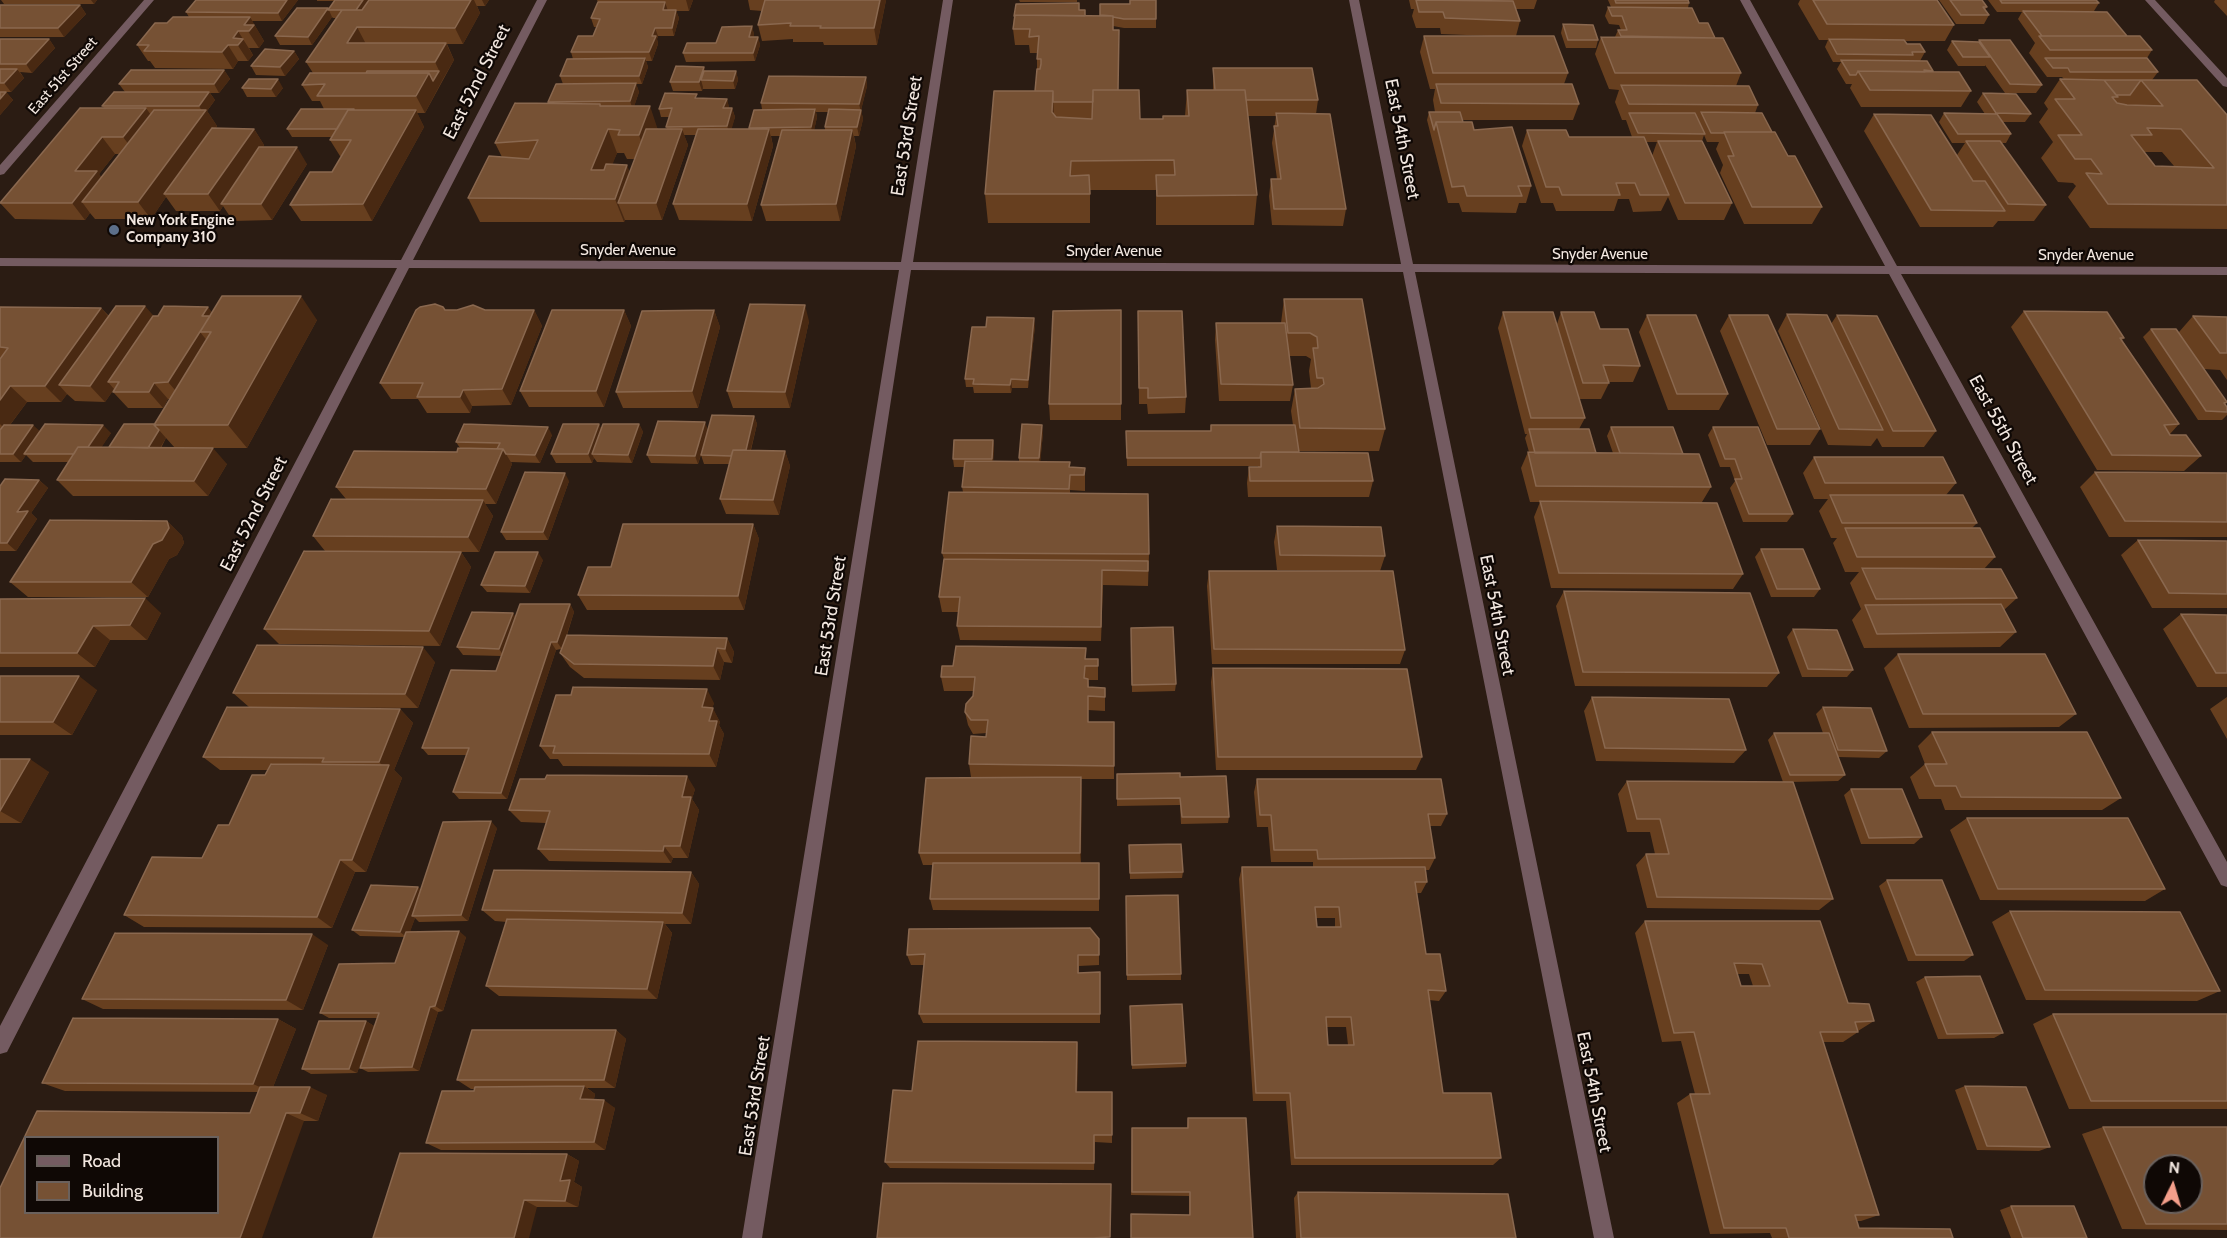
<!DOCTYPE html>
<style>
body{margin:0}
#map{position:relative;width:2227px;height:1238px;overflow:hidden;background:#2b1c13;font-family:Cabin,sans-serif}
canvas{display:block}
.legend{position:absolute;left:24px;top:1136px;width:195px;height:78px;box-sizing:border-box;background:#0f0805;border:2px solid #6a615d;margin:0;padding:8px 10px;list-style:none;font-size:18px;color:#f2e7e0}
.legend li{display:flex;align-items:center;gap:12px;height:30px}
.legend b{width:30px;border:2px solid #6a615d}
.north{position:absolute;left:2143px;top:1154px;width:60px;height:60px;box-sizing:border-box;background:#0f0805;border:2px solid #6a615d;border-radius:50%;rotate:5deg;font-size:16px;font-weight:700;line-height:24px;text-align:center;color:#f2e7e0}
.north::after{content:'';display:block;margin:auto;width:21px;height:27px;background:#f49e8a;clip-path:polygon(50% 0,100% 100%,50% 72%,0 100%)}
</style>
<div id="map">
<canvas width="2227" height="1238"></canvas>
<ul class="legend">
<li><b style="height:8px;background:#745b61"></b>Road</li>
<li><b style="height:16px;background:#765134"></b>Building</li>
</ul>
<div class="north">N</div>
</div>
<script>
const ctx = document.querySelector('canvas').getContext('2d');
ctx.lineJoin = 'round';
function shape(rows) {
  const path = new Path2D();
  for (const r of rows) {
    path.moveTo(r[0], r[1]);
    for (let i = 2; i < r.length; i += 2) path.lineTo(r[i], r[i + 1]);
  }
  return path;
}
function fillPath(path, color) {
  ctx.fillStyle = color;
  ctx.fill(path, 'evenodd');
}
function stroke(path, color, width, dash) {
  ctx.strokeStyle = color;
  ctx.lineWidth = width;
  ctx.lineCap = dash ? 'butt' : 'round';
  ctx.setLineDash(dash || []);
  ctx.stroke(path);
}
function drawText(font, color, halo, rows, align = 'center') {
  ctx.font = font + ' Cabin,sans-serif';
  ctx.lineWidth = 4.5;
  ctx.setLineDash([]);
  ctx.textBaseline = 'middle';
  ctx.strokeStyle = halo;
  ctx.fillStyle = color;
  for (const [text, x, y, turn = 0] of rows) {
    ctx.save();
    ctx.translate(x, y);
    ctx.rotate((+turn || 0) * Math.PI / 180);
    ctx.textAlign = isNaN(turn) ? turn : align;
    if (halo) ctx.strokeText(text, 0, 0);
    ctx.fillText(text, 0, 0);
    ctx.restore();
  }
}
fillPath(shape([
 [144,0,154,0,4,174,0,175,0,165,144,0],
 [537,0,547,0,413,260,901,262,943,0,953,0,913,262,1401,264,1349,0,1359,0,1413,264,1885,266,1740,0,1750,0,1897,266,2227,267,2227,275,1901,274,2227,862,2227,887,2221,885,1889,274,1415,272,1614,1238,1594,1238,1403,272,911,270,762,1238,742,1238,899,270,409,268,7,1052,0,1054,0,1026,397,268,0,266,0,258,401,260,537,0],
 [2145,0,2155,0,2227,78,2227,87,2223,86,2145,0]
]), '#745b61');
fillPath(shape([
 [1,0,97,0,94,4,4,4],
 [196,0,298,0,282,21,252,21,264,41,259,48,249,48,253,55,248,61,238,61,233,69,155,68,150,61,148,61,137,45,167,23,189,17,186,12],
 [317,0,489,0,485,6,477,6,480,13,463,44,447,44,454,60,425,113,417,113,424,127,372,221,301,221,290,205,332,172,341,156,340,156,330,140,331,137,292,137,287,129,324,109,320,101,312,101,302,85,313,73,306,62,336,18,333,18,332,17,312,45,280,45,275,36,328,8,329,9,334,1,317,1],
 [597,0,693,0,689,11,676,11,679,18,674,36,658,36,657,39,658,44,652,61,646,61,648,67,642,84,636,84,639,92,634,106,658,129,667,129,666,127,669,117,661,117,659,109,698,98,727,99,729,108,732,108,735,117,731,129,749,129,749,128,762,109,761,103,866,77,867,86,861,110,863,119,859,136,854,136,856,146,840,221,766,221,761,205,780,136,771,136,773,146,752,221,679,220,673,204,696,135,684,135,688,145,662,220,625,220,624,222,480,222,468,198,502,157,495,143,549,103,548,102,563,84,560,76,573,59,571,52,593,36,597,27,594,27,591,18,598,2],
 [816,112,829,112,825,127,825,130,814,130,817,117],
 [617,153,624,153,627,159,635,159,630,172,612,164],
 [748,0,886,0,877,45,824,45,823,42,793,42,793,39,762,41,758,25,762,11,750,10],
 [1019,0,1077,0,1077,2,1020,2],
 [1156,0,1156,28,1124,28,1113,26,1118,90,1140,119,1163,119,1185,116,1187,90,1213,90,1213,68,1318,100,1316,114,1346,209,1343,226,1272,225,1269,196,1271,179,1277,179,1272,143,1276,116,1248,116,1257,195,1254,225,1156,225,1156,190,1090,190,1090,223,988,223,985,194,1035,91,1037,69,1037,53,1030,53,1029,45,1015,45,1013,29,1014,16,1079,10,1085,16,1100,16,1100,4,1130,4],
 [1409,0,1537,0,1534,9,1516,9,1520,21,1516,36,1568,73,1564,84,1579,104,1573,120,1463,120,1463,122,1474,130,1531,186,1526,203,1519,203,1516,213,1462,212,1459,203,1448,203,1427,120,1429,112,1435,112,1433,100,1435,89,1430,89,1420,52,1424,36,1491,36,1441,34,1440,28,1416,28,1412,16,1414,9,1411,9],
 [1608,0,1688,0,1689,3,1688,8,1699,23,1715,38,1741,73,1736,86,1758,105,1755,113,1772,132,1822,207,1812,224,1744,224,1720,173,1723,165,1716,149,1719,142,1707,142,1704,135,1702,141,1732,203,1724,220,1678,220,1668,197,1661,211,1633,212,1629,199,1618,199,1614,211,1556,211,1553,203,1541,203,1522,146,1527,130,1569,137,1632,137,1626,120,1622,120,1615,102,1619,90,1609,89,1595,54,1601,37,1615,37,1618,30,1621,30,1619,25,1609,24,1605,16,1608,7,1611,7],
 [1646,142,1657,142,1652,156],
 [1800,0,1937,0,1954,25,1945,41,1904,41,1907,44,1925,52,1920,61,1933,71,1932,72,1971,91,1961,107,1861,107,1850,88,1852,84,1846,84,1837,69,1841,62,1833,62,1825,47,1828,40,1819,40,1798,4],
 [1939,0,1982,0,1987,7,1985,10,1989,15,1984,24,1956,24],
 [1988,0,2096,0,2099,3,2094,11,2127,36,2152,50,2147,58,2158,72,2152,80,2227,115,2227,229,2090,228,2068,197,2076,186,2073,183,2058,182,2041,158,2053,142,2039,122,2048,109,2044,103,2060,79,2064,79,2062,77,2047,77,2029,53,2035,43,2018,19,2022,12,1997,12],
 [2144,152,2162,152,2174,166,2155,166],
 [2215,0,2227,0,2227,16,2214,2],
 [0,5,80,5,86,14,64,37,0,37],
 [1563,24,1598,40,1596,48,1566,48,1561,33],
 [752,26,754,35,753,37,758,37,760,45,755,61,686,62,683,53,716,43],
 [0,39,49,39,55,48,32,73,20,72,24,78,11,92,6,92,13,100,0,115],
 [1979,40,2042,85,2036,93,2005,93,1985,65,1985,66,1958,66,1947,50,1952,41,1979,42],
 [294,51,299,59,285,76,256,75,251,66],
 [224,70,230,79,219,93,210,93,215,100,207,111,217,126,216,128,254,129,264,145,263,147,307,164,272,220,233,221,223,206,220,211,176,211,166,197,151,219,95,219,90,213,85,220,15,219,0,203,104,108,102,106,125,92,119,84],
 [115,154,120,154,101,177,99,174],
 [705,71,736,71,738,80,735,89,703,89,703,87,702,91,673,91,670,82],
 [242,88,283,88,276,97,247,97],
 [1983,93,2031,114,2025,122,2003,122,2011,134,2006,143,2001,143,2046,205,2034,221,1998,221,1993,227,1920,227,1864,131,1874,114,1957,155,1965,143,1952,143,1939,122,1944,113,1985,114,1977,102],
 [1284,299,1362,299,1385,429,1379,451,1299,451,1299,452,1373,481,1369,497,1248,497,1247,483,1249,467,1258,467,1258,466,1127,466,1126,431,1210,431,1211,425,1293,425,1291,411,1295,389,1311,388,1309,371,1311,359,1306,356,1289,356,1293,385,1290,401,1219,401,1215,340,1216,323,1281,323],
 [0,307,101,308,109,316,154,316,212,312,317,320,247,448,175,448,166,438,161,448,227,464,208,496,73,496,57,480,68,462,33,462,26,455,21,462,0,462],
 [114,389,113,392,128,408,163,408,168,399,170,399,155,424,109,447,101,447,111,433,40,432,10,425,27,402,61,402,67,394,75,401,105,402],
 [445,310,534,310,542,326,511,405,472,406,470,413,427,413,418,399,391,399,380,383],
 [624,310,631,326,604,407,529,407,520,391],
 [714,310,720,327,698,408,623,408,616,392],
 [1121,310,1121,420,1050,420,1049,404],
 [1138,311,1186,397,1185,413,1148,414,1147,404,1139,404],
 [2024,311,2124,338,2122,340,2179,424,2170,434,2201,456,2184,471,2097,470,2011,327],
 [1503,312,1557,324,1561,312,1600,329,1640,366,1633,382,1608,382,1609,383,1601,399,1579,399,1585,418,1579,429,1596,453,1613,453,1607,436,1611,427,1683,454,1711,487,1702,502,1743,574,1733,589,1551,588,1534,517,1540,502,1530,502,1521,468,1528,452,1529,452,1525,438,1527,434,1525,434,1498,328],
 [1787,314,1831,324,1837,315,1936,431,1924,447,1882,447,1877,438,1871,446,1828,445,1778,331],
 [1647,315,1728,394,1719,410,1668,410,1639,332],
 [1729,315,1820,429,1810,445,1767,445,1720,331],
 [2193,316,2227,317,2227,380,2220,370,2204,369,2227,403,2225,404,2227,407,2227,415,2222,420,2198,420,2143,337,2151,329,2179,332],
 [809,321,790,408,733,408,727,391],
 [1035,326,1028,388,1012,388,1011,393,974,393,973,387,966,387,965,379],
 [754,416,757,424,751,450,785,451,790,466,779,515,726,514,720,499,729,464,704,464,701,455,702,452,698,464,651,463,647,455,708,429],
 [599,424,601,429,639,424,643,432,632,463,597,462,594,458,592,463,556,463,551,454],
 [1713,427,1793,514,1787,522,1743,522,1730,488,1735,481,1730,467,1720,467,1708,435],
 [1043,433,1040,462,1070,467,1085,468,1085,491,1070,490,1070,493,1149,554,1148,586,1103,585,1101,641,960,640,957,626,958,612,942,612,939,597,944,559,942,553,963,492,962,487,964,467,954,467,953,459,993,440,994,448,993,461,1019,461,1019,458],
 [552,435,540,463,511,462,512,464,496,504,485,504,493,516,479,552,461,552,471,567,440,646,279,644,264,629,325,551,313,536,346,499,336,487,457,452,460,448,456,442],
 [1814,457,1956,483,1946,495,1977,523,1972,528,1995,557,1984,569,2017,598,2004,610,2016,632,2000,647,1864,648,1852,620,1861,609,1850,583,1859,572,1845,572,1833,543,1837,538,1831,538,1819,511,1828,499,1814,499,1803,473],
 [2095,472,2227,473,2227,537,2109,537,2080,487],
 [39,480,48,488,31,513,37,519,16,551,0,551,0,486],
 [569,481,548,540,506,540,501,532],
 [167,521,182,536,184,543,177,555,169,559,148,597,28,597,10,582],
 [753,524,759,539,744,610,587,610,578,595,611,567],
 [1277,526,1385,556,1380,571,1277,570,1274,542],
 [2138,540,2227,541,2227,608,2152,608,2121,555],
 [1761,549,1820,589,1814,597,1771,597,1755,557],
 [543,560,530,593,487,592,481,585],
 [1209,571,1405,650,1400,664,1212,664,1207,586],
 [1564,591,1779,673,1767,687,1575,686,1556,606],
 [0,599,161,613,147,640,110,640,95,667,0,667],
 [570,604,574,612,567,635,727,638,734,652,732,663,724,662,720,680,584,678,570,667,560,653,561,649,556,650,507,799,459,799,453,792,466,755,428,755,422,748,496,671,501,656,463,655,457,647,513,613,515,617],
 [2181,614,2227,615,2227,687,2197,687,2163,629],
 [1131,628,1176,684,1175,691,1132,692],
 [1793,629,1853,670,1847,677,1802,677,1787,637],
 [1898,654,2076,714,2059,727,1909,728,1884,668],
 [1086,659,1098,659,1098,680,1088,680,1089,687,1105,688,1105,711,1088,710,1088,722,1114,722,1114,779,1081,779,1081,863,1099,863,1099,911,933,910,930,899,933,865,923,865,919,853,971,777,969,764,986,737,987,733,973,734,968,725,965,712,973,696,974,691,944,691,941,677,953,666],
 [435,662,418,708,249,707,233,693],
 [1213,668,1422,757,1416,770,1216,770,1211,682],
 [0,676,97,690,72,735,0,735],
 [1592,697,1746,750,1734,763,1596,761,1584,711],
 [2227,697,2227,739,2210,709],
 [714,703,712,708,720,722,719,725,724,734,716,767,563,766,558,759,550,759,540,746],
 [1823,707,1887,751,1879,758,1838,757,1845,775,1838,781,1790,782,1833,899,1819,910,1647,908,1636,865,1646,854,1655,854,1650,832,1627,832,1618,794,1627,781,1783,782,1768,740,1774,733,1823,733,1816,714],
 [400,709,413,723,394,770,402,778,366,872,355,872,332,928,144,927,124,915,202,858,229,825,265,775,268,770,220,770,203,757],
 [1932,732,2121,798,2102,810,1945,810,1941,799,1919,799,1910,777,1925,764,1918,746],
 [0,759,49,772,21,823,0,823],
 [1117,774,1180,777,1229,817,1228,823,1181,824,1180,805,1117,806],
 [1257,779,1447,814,1441,826,1430,826,1435,858,1429,870,1426,870,1427,882,1421,893,1417,893,1426,954,1446,991,1439,1001,1429,1000,1443,1093,1501,1158,1493,1165,1291,1165,1286,1101,1253,1101,1239,879,1242,867,1313,867,1313,862,1271,862,1268,827,1257,827,1254,792],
 [1316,918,1335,918,1335,927,1317,927],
 [1327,1027,1346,1027,1348,1045,1328,1045],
 [695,789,692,799,699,810,688,858,673,858,671,863,549,861,538,849,546,823,521,822,509,810],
 [1851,789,1922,837,1914,844,1861,844,1844,795],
 [1967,818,2165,889,2145,901,1980,900,1950,830],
 [497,828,468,921,419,922,415,918,410,931,466,937,443,1011,438,1012,419,1071,368,1072,360,1068,377,1018,329,1018,320,1013,395,963,404,937,360,936,352,930,421,889],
 [1129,845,1183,872,1182,878,1130,879],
 [691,872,699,884,691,924,665,924,672,933,657,999,499,996,486,986,507,922,495,921,482,910],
 [1887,880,1973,955,1964,961,1908,961,1879,886],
 [1126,896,1181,974,1181,980,1127,980],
 [2010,911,2220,991,2197,1001,2026,1000,1992,922],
 [1645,921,1820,921,1848,1003,1874,1021,1858,1031,1858,1032,1843,1042,1823,1042,1879,1215,1861,1221,1856,1221,1859,1228,1953,1238,1772,1238,1770,1233,1710,1234,1677,1103,1690,1094,1695,1094,1681,1041,1662,1042,1635,933],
 [1737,974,1749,974,1753,986,1741,986],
 [1099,939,1099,965,1079,966,1079,973,1100,972,1100,1023,923,1023,919,1014,924,965,911,965,907,955],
 [328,945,303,1010,103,1009,82,999],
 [1925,977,2003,1033,1994,1038,1938,1039,1916,982],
 [1130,1011,1186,1063,1186,1067,1132,1069],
 [2053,1014,2227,1014,2227,1109,2069,1109,2033,1024],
 [278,1019,296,1029,273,1087,327,1095,318,1121,304,1121,250,1113,258,1092,65,1091,42,1083],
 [366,1021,374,1026,357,1073,311,1074,302,1069],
 [616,1030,626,1039,615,1088,587,1088,595,1094,594,1099,615,1108,605,1150,441,1150,426,1143,474,1091,475,1089,471,1089,457,1080],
 [1077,1042,1078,1051,1077,1092,1112,1092,1112,1143,1095,1142,1094,1170,890,1168,885,1162,912,1091],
 [1965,1086,2050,1147,2039,1151,1977,1150,1955,1090],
 [1188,1118,1253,1238,1189,1215,1189,1196,1131,1195,1132,1128,1187,1128],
 [2103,1127,2227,1127,2227,1230,2122,1229,2082,1134],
 [567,1154,579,1161,574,1182,582,1187,578,1207,537,1207,373,1238],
 [1298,1192,1516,1238,1296,1238,1294,1198],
 [2011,1206,2087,1238,2011,1238,2000,1210]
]), '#673f1f');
fillPath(shape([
 [91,0,97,0,94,4],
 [287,0,298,0,282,21,278,13],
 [363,0,371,0,361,18,356,10],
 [471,0,474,0,480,13,463,44,455,28],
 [482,0,489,0,485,6],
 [686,0,693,0,689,11],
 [880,0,886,0,877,45,874,28],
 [665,2,668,11,663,10],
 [80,5,86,14,64,37,58,28],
 [328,8,332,17,312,45,308,37],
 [676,10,679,18,674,36,672,28],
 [250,17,264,41,259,48,244,25],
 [752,26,754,35,751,46,749,37],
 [357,27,366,44,347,43],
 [655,28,658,36,657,39,658,44,652,61,649,52,652,36],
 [238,31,253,55,248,61,233,38],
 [758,37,760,45,755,61,753,53],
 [49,39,55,48,32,73,26,64],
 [446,43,454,60,443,79,435,62],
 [228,45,238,61,233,69,222,52],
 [294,51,299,59,285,76,280,67],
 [645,58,648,67,642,84,639,76],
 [704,67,707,75,701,80,703,87,702,91,699,82],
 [17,69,24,78,11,92,4,83],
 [224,70,230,79,219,93,214,84],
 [439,71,443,79,425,113,416,96,429,73],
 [736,71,738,80,735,89,733,81],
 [866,77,867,86,861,110,863,119,859,136,857,127,861,112,859,104],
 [278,79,283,88,276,97,271,89],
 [636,83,639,92,633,110,630,101],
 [1053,91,1054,120,1052,112],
 [6,92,13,100,0,115,0,99],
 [209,92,215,100,207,111,217,126,169,194,164,194,166,197,151,219,138,202,203,113,199,106],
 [727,99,729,107,726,117,723,108],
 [650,106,658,130,647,159,639,135],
 [146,108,158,125,136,154,123,137],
 [732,108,735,117,730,135,727,126],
 [815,109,817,117,813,136,811,127],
 [416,110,424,127,372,221,363,204],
 [254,129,264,145,224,204,221,204,223,206,220,211,208,194],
 [608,129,617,153,601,194,591,170],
 [682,129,688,145,662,220,656,203],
 [769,129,773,146,752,221,747,204],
 [852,130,856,146,840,221,836,204],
 [102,137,115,154,99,174,110,188,82,202,90,213,85,220,72,203,75,171],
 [297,147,307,164,272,220,261,204],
 [627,165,636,188,618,203,625,220,624,222,615,199],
 [301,296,317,320,247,448,228,425],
 [805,305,809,321,790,408,785,392],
 [145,306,159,322,108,382,114,389,105,402,90,386],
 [208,307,220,323,211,332,200,332,213,348,182,398,168,382],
 [101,308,115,324,59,385,67,394,61,402,45,386],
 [534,310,542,326,511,405,502,389],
 [624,310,631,326,604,407,596,391],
 [714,310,720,327,698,408,692,391],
 [1034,318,1035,326,1028,388,1028,380],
 [1011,379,1012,388,1011,393,1010,385],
 [154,383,168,399,163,408,149,392],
 [10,386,27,402,6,430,0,424,0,400],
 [463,390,472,406,470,413,460,397],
 [754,416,757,424,747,464,744,456],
 [705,422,708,430,698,464,695,456],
 [599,424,603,433,592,454,594,458,592,463,588,454],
 [639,424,643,432,632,463,628,455],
 [33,425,42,433,24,454,26,455,21,462,13,454],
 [103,425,111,433,92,462,83,454],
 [1042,425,1043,433,1040,466,1039,458],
 [548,427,552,435,540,463,535,455],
 [159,430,166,438,151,463,143,455],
 [993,440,994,448,993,467,992,459],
 [213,448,227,464,208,496,194,481],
 [503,449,512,464,496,504,486,489],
 [785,451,790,466,779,515,773,500],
 [565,473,569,481,548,540,543,532],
 [39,480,48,488,31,513,37,519,16,551,7,543,17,512],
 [483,500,493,516,479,552,468,537],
 [167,521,182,536,184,543,177,555,169,559,148,597,131,582],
 [753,524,759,539,744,610,738,596],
 [461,552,471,567,440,646,429,631],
 [538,552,543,560,530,593,525,586],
 [145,598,161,613,147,640,130,625],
 [570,604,574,612,562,649,557,642],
 [513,613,518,621,504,656,499,649],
 [93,626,110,640,95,667,77,653],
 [727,638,734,652,732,663,725,649],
 [551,642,556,650,507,799,501,793],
 [423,647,435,662,418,708,405,694],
 [717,648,724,662,720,680,713,666],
 [79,676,97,690,72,735,53,722],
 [707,689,714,703,709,721,702,707],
 [713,708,720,722,719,725,724,734,716,767,709,754,709,721],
 [400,709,413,723,394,770,402,778,366,872,352,860,387,770,379,762],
 [30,759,49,772,21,823,0,811],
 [687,776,695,789,692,799,699,810,688,858,680,846,682,797],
 [1081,777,1082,790,1081,865,1080,853],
 [491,821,497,828,468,921,461,915],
 [664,846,673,858,671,863,663,851],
 [340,860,355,872,332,928,317,917],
 [691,872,699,884,691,924,682,913],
 [418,887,425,893,412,916,415,918,408,938,400,932],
 [663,922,672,933,657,999,647,989],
 [459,931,466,937,443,1011,435,1006],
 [312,934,328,945,303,1010,286,1000],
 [430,1007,438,1012,419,1071,412,1067],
 [278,1019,296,1029,271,1092,253,1084],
 [366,1021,374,1026,357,1073,349,1069],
 [616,1030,626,1039,615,1088,604,1080],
 [1077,1042,1078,1051,1077,1100,1076,1092],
 [584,1086,595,1094,592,1107,580,1099],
 [310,1087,327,1095,318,1121,300,1113],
 [604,1100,615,1108,605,1150,594,1142],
 [286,1113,304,1121,262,1238,240,1238],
 [567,1154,579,1161,574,1182,582,1187,578,1207,565,1201,560,1181],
 [524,1200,537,1207,529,1238,514,1238]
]), '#492912');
const building = shape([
 [196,0,287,0,278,13,186,12,196,0],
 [335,0,363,0,356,10,328,10,335,0],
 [369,0,471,0,455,28,357,27,347,43,446,43,435,62,306,62,342,10,362,10,369,0],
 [765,0,880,0,874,28,820,28,821,26,790,26,791,23,758,25,765,0],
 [1130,0,1156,0,1156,19,1124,19,1113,17,1113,16,1100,15,1100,4,1130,4,1130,0],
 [1416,0,1513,1,1520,21,1445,18,1443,12,1419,12,1416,0],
 [1615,0,1688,0,1689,3,1616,3,1615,0],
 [1813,0,1937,0,1954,25,1827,24,1813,0],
 [1950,0,1982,0,1987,7,1983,7,1989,15,1961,15,1950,0],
 [2000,0,2096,0,2099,3,2002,3,2000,0],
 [598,2,665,2,663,10,676,10,672,28,655,28,652,36,656,36,649,52,571,52,578,36,593,36,600,19,591,18,598,2],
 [1079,3,1079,10,1085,10,1085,16,1015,15,1014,16,1016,4,1079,3],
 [0,5,80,5,58,28,0,28,0,5],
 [1608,7,1692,8,1699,23,1708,23,1715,38,1621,36,1618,30,1627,30,1622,16,1612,16,1608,7],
 [297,8,328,8,308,37,275,36,297,8],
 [2023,11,2107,12,2127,36,2042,36,2023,11],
 [1015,15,1113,16,1113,30,1119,30,1118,90,1093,90,1093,102,1053,102,1053,91,1035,91,1037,69,1040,69,1041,64,1041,59,1037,59,1039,36,1029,37,1030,29,1013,29,1015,15],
 [173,17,250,17,244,25,254,25,249,31,238,31,233,38,243,39,238,45,228,45,222,52,144,51,149,45,137,45,155,23,167,23,173,17],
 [1563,24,1593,25,1598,40,1568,40,1563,24],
 [752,26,749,37,758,37,753,53,683,53,687,43,716,43,722,27,752,26],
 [1424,36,1554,36,1568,73,1433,73,1424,36],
 [2039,36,2140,36,2152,50,2050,50,2039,36],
 [1601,37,1723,38,1741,73,1615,73,1601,37],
 [0,39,49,39,26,64,0,64,0,39],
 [1829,39,1904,40,1907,44,1920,44,1925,52,1912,52,1913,55,1837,54,1829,39],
 [1979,40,2010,40,2042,85,2010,84,1979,40],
 [1952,41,1979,42,1990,57,1963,57,1952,41],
 [265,49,294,51,280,67,251,66,265,49],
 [645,58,639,76,560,76,567,59,645,58],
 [2045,58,2147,58,2158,72,2070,72,2068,68,2053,68,2045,58],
 [1841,60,1927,61,1933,71,1924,70,1925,72,1858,71,1856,75,1850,75,1841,60],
 [676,66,704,67,699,82,670,82,676,66],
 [1213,68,1312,68,1318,100,1246,100,1245,90,1215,90,1213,68],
 [0,69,17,69,4,83,0,83,0,69],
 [131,70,224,70,214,84,119,84,131,70],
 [367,71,439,71,433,81,429,73,366,73,367,71],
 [704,71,736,71,733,81,701,80,704,71],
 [1858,71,1959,72,1971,91,1870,90,1858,71],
 [310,73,429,73,416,96,317,96,325,84,302,85,310,73],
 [769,76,866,77,859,104,761,103,769,76],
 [249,79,278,79,271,89,242,88,249,79],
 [2060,79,2104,80,2118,97,2112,97,2117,103,2127,105,2163,106,2141,80,2197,80,2227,115,2227,205,2108,204,2086,173,2102,174,2091,159,2075,159,2058,135,2082,135,2055,99,2075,99,2060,79],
 [2147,128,2181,129,2214,168,2155,166,2131,135,2152,135,2147,128],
 [2104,80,2141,80,2130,95,2116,95,2104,80],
 [636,83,630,101,548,102,556,84,636,83],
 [1436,84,1572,84,1579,104,1441,103,1436,84],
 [1621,85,1749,86,1758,105,1629,104,1621,85],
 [1093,90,1139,90,1140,119,1163,119,1163,116,1189,116,1187,90,1245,90,1257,195,1157,196,1156,175,1175,175,1174,160,1071,161,1070,176,1089,175,1090,194,985,194,994,91,1053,91,1052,112,1056,117,1092,119,1093,90],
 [0,92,6,92,0,99,0,92],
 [114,92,209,92,199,106,102,106,114,92],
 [665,93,697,94,695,98,727,99,723,108,732,108,727,126,666,127,672,108,659,109,665,93],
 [1983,93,2016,94,2031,114,1996,113,1983,93],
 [515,103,600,104,600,106,650,106,639,135,618,135,620,130,608,129,591,170,604,170,606,164,627,165,615,199,468,198,489,156,529,159,538,140,495,143,515,103],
 [80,108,146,108,123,137,102,137,75,171,97,171,72,203,0,203,80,108],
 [301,109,354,109,353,110,348,110,337,129,287,129,301,109],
 [815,109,811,127,749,128,754,110,815,109],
 [829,109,861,110,857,127,825,127,829,109],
 [154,110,206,110,138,202,82,202,154,110],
 [348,110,416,110,363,204,290,205,310,172,332,172,351,140,330,140,348,110],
 [1429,112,1460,112,1463,122,1436,122,1434,130,1429,112],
 [1701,112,1762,113,1772,132,1724,132,1724,133,1711,133,1701,112],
 [1276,113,1330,114,1346,209,1274,209,1271,179,1281,179,1274,126,1278,126,1276,113],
 [1629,113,1695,113,1705,134,1638,133,1629,113],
 [1944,113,1997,114,2011,134,1958,134,1944,113],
 [1874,114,1931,115,1973,181,1985,181,2005,211,1931,210,1874,114],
 [1436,122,1472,122,1474,130,1512,127,1531,186,1518,186,1522,196,1467,196,1464,186,1452,187,1436,122],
 [212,128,254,129,208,194,164,194,212,128],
 [646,129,682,129,656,203,618,203,646,129],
 [698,129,769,129,747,204,673,204,698,129],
 [782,130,852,130,836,204,761,205,782,130],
 [1527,130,1566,130,1569,137,1644,137,1669,195,1640,195,1635,183,1616,183,1620,195,1562,195,1559,187,1546,187,1527,130],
 [1724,132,1775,132,1788,156,1795,156,1822,207,1752,207,1728,156,1734,156,1724,132],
 [1658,141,1702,141,1732,203,1685,203,1658,141],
 [1966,141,2000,141,2046,205,2008,204,1966,141],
 [259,147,297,147,261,204,221,204,259,147],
 [222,296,301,296,228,425,154,425,211,332,200,332,222,296],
 [1284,299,1362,299,1385,429,1300,428,1295,389,1318,388,1324,384,1323,378,1317,378,1313,348,1318,348,1317,337,1310,333,1288,333,1284,299],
 [435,304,443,307,445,310,457,310,473,305,485,310,534,310,502,389,463,390,460,397,417,397,423,383,380,383,416,310,420,307,435,304],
 [750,304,805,305,785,392,727,391,750,304],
 [116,306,145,306,90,386,59,385,116,306],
 [164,306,208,307,202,316,210,316,168,382,154,383,149,392,113,392,119,382,108,382,153,316,158,316,164,306],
 [0,307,101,308,45,386,10,386,0,400,0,359,8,348,0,347,0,307],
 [552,310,624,310,596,391,520,391,552,310],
 [714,310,692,391,616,392,642,311,714,310],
 [1121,310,1121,404,1049,404,1053,311,1121,310],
 [1138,311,1182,311,1186,397,1148,398,1148,388,1139,388,1138,311],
 [2024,311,2107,312,2124,338,2120,338,2179,424,2164,425,2170,435,2186,435,2201,456,2112,455,2024,311],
 [1503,312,1553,312,1585,418,1531,418,1503,312],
 [1561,312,1594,312,1600,329,1628,329,1640,366,1603,365,1609,383,1583,383,1561,312],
 [1787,314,1827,315,1883,430,1839,429,1787,314],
 [1647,315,1696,315,1728,394,1677,394,1647,315],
 [1729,315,1768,315,1820,429,1777,429,1729,315],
 [1837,315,1877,316,1936,431,1893,431,1837,315],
 [2193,316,2227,317,2227,353,2220,353,2193,316],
 [987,317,1034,318,1028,380,1011,379,1010,385,973,384,974,379,965,379,972,327,986,327,987,317],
 [1216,323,1285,323,1293,385,1221,384,1216,323],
 [2151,329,2176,329,2227,402,2224,403,2227,407,2227,412,2206,411,2151,329],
 [712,415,754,416,746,450,733,450,731,456,701,455,712,415],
 [658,421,705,422,695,456,647,455,658,421],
 [45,424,103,425,88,447,78,447,74,454,24,454,45,424],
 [124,424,155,424,154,425,159,430,148,448,109,447,124,424],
 [464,424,548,427,535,455,506,454,503,449,497,449,500,443,456,442,464,424],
 [563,424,599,424,588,454,551,454,563,424],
 [603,424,639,424,628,455,592,454,603,424],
 [1022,424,1042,425,1039,458,1019,458,1022,424],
 [4,425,33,425,13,454,0,454,0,430,4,425],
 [1211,425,1295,425,1299,452,1261,452,1260,458,1127,458,1126,431,1211,431,1211,425],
 [1611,427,1673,427,1683,454,1620,453,1611,427],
 [1713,427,1758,427,1793,514,1749,514,1735,479,1742,479,1735,459,1725,459,1713,427],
 [1529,429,1589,429,1596,453,1535,453,1529,429],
 [954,440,993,440,992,459,953,459,954,440],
 [78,447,213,448,194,481,57,480,78,447],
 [458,448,503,449,486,489,336,487,354,451,457,452,458,448],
 [733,450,785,451,773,500,720,499,733,450],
 [1261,452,1368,453,1373,481,1250,481,1249,467,1261,467,1261,452],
 [1528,452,1699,454,1711,487,1536,486,1528,452],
 [1814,457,1943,457,1956,483,1825,483,1814,457],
 [965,461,1070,462,1069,467,1085,468,1084,475,1070,475,1069,489,962,487,965,461],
 [525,472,565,473,543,532,501,532,525,472],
 [2095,472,2227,473,2227,522,2125,521,2095,472],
 [5,479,39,480,17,512,28,511,7,543,0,543,0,486,5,479],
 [949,492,1148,494,1149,554,942,553,949,492],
 [1830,495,1963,495,1977,523,1842,523,1830,495],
 [331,499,483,500,468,537,313,536,331,499],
 [1540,501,1717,503,1743,574,1559,573,1540,501],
 [50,520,167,521,169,528,162,540,153,544,131,582,10,582,50,520],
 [623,524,753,524,738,596,578,595,588,567,611,567,623,524],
 [1277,526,1381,527,1385,556,1280,555,1277,526],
 [1845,528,1980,528,1995,557,1857,557,1845,528],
 [2138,540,2227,541,2227,594,2169,593,2138,540],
 [1761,549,1803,549,1820,589,1777,589,1761,549],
 [304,551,461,552,429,631,264,629,304,551],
 [495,552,538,552,525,586,481,585,495,552],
 [944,559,1148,561,1148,571,1102,570,1101,627,957,626,960,597,939,597,944,559],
 [1862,568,2001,569,2017,598,1876,599,1862,568],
 [1209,571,1393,571,1405,650,1214,649,1209,571],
 [1564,591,1750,593,1779,673,1583,672,1564,591],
 [145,598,130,625,93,626,77,653,0,653,0,599,145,598],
 [520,604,570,604,557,642,551,642,501,793,453,792,469,748,422,748,451,670,496,671,520,604],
 [2001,604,2016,632,1877,634,1865,605,2001,604],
 [472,612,513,613,499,649,457,647,472,612],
 [2181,614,2227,615,2227,673,2216,673,2181,614],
 [1173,627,1176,684,1132,685,1131,628,1173,627],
 [1793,629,1837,630,1853,670,1808,669,1793,629],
 [567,635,727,638,725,649,717,648,713,666,574,664,560,653,567,635],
 [257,645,423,647,405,694,233,693,257,645],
 [956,646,1086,648,1085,659,1098,659,1098,666,1085,666,1084,678,1088,679,1088,687,1105,688,1105,697,1088,696,1088,722,1114,722,1114,766,969,764,971,736,986,737,988,720,971,720,965,712,966,704,973,696,975,677,941,677,942,666,953,666,956,646],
 [1898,654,2045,654,2076,714,1923,714,1898,654],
 [1213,668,1407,669,1422,757,1218,757,1213,668],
 [0,676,79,676,53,722,0,722,0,676],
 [573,687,707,689,702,707,713,708,709,721,717,721,709,754,553,753,555,746,540,746,556,695,571,695,573,687],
 [1592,697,1729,699,1746,750,1605,748,1592,697],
 [227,707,400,709,379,762,322,762,324,758,203,757,227,707],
 [1823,707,1871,708,1887,751,1838,750,1823,707],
 [1932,732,2087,732,2121,798,1961,797,1956,786,1935,786,1925,764,1947,764,1932,732],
 [1774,733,1829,733,1845,775,1790,775,1774,733],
 [0,759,30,759,0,811,0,759],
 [271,764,389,765,352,860,340,860,317,917,124,915,152,857,202,858,218,825,229,825,252,775,265,775,271,764],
 [1180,773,1180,777,1226,776,1229,817,1182,817,1180,798,1117,799,1117,774,1180,773],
 [547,775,687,776,682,797,691,797,680,846,664,846,663,851,538,849,550,811,509,810,520,779,545,779,547,775],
 [1081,777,1080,853,919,853,926,778,1081,777],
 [1257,779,1441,779,1447,814,1428,814,1435,858,1318,859,1317,850,1274,850,1271,815,1260,815,1257,779],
 [1627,781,1793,782,1833,899,1657,897,1646,854,1669,854,1660,819,1637,819,1627,781],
 [1851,789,1902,789,1922,837,1869,838,1851,789],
 [1967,818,2128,818,2165,889,1998,889,1967,818],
 [491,821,461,915,412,916,443,822,491,821],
 [1181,844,1183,872,1130,873,1129,845,1181,844],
 [933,863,1099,863,1099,899,930,899,933,863],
 [1242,867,1425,867,1427,882,1415,882,1426,954,1440,954,1446,991,1428,990,1443,1093,1491,1093,1501,1158,1295,1158,1290,1093,1256,1093,1242,867],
 [1315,907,1339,907,1341,927,1317,927,1315,907],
 [1326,1017,1351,1017,1354,1045,1328,1045,1326,1017],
 [494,870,691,872,682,913,482,910,494,870],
 [1887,880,1942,880,1973,955,1916,955,1887,880],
 [371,885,418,887,400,932,352,930,371,885],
 [1178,895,1181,974,1127,975,1126,896,1178,895],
 [2010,911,2180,912,2220,991,2045,990,2010,911],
 [507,919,663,922,647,989,486,986,507,919],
 [1645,921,1820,921,1848,1003,1869,1004,1874,1021,1855,1022,1858,1032,1820,1032,1879,1215,1855,1215,1859,1228,1950,1229,1953,1238,1789,1238,1786,1228,1724,1228,1690,1094,1710,1094,1694,1032,1674,1033,1645,921],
 [1734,963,1762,964,1770,986,1741,986,1734,963],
 [1090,928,1099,939,1099,955,1078,955,1078,973,1100,972,1100,1014,919,1014,925,954,907,955,909,929,1090,928],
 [459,931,435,1006,430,1007,412,1067,360,1068,379,1013,320,1013,339,964,395,963,406,932,459,931],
 [115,933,312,934,286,1000,82,999,115,933],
 [1980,976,2003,1033,1947,1034,1925,977,1980,976],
 [1182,1004,1186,1063,1132,1065,1130,1006,1182,1004],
 [2053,1014,2227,1014,2227,1101,2091,1101,2053,1014],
 [73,1018,278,1019,253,1084,42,1083,73,1018],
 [319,1021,366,1021,349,1069,302,1069,319,1021],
 [472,1030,616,1030,604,1080,457,1080,472,1030],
 [918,1041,1077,1042,1076,1092,1112,1092,1112,1135,1094,1135,1094,1163,885,1162,893,1090,912,1091,918,1041],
 [584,1086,580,1099,604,1100,594,1142,426,1143,442,1091,474,1091,475,1087,584,1086],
 [1965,1086,2026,1087,2050,1147,1987,1146,1965,1086],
 [260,1087,310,1087,300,1113,286,1113,240,1238,0,1238,0,1188,37,1111,250,1113,260,1087],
 [26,1137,218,1137,218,1212,26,1212,26,1137],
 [1188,1118,1246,1118,1253,1238,1131,1238,1131,1214,1190,1215,1190,1192,1132,1192,1132,1128,1188,1128,1188,1118],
 [2103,1127,2227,1127,2227,1224,2146,1224,2103,1127],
 [2155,1166,2191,1166,2191,1202,2155,1202,2155,1166],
 [400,1153,567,1154,560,1181,570,1180,565,1201,524,1200,514,1238,373,1238,400,1153],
 [883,1183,1111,1184,1110,1237,1092,1238,877,1238,883,1183],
 [1298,1192,1508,1194,1516,1238,1301,1238,1298,1192],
 [2011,1206,2074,1206,2087,1238,2023,1238,2011,1206]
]);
fillPath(building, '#765134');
stroke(building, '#8a684f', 1.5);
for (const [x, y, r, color] of [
 [114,230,6,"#5c6f8a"]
]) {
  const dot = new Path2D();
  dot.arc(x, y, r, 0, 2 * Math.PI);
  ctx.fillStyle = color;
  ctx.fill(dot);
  stroke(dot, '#0f0805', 2);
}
drawText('15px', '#f2e7e0', '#0f0805', [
 ["East 51st Street",63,76,-49],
 ["Snyder Avenue",628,251],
 ["Snyder Avenue",1114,252],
 ["Snyder Avenue",1600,255],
 ["Snyder Avenue",2086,256]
]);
drawText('bold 15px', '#f2e7e0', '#0f0805', [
 ["New York Engine",126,221],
 ["Company 310",126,238]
], 'left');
drawText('18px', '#f2e7e0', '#0f0805', [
 ["East 52nd Street",477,82,-63],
 ["East 53rd Street",907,136,-81],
 ["East 54th Street",1402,139,79],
 ["East 55th Street",2003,430,61],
 ["East 52nd Street",254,514,-63],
 ["East 54th Street",1497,615,79],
 ["East 53rd Street",831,616,-81],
 ["East 54th Street",1594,1092,79],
 ["East 53rd Street",755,1096,-81]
]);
</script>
